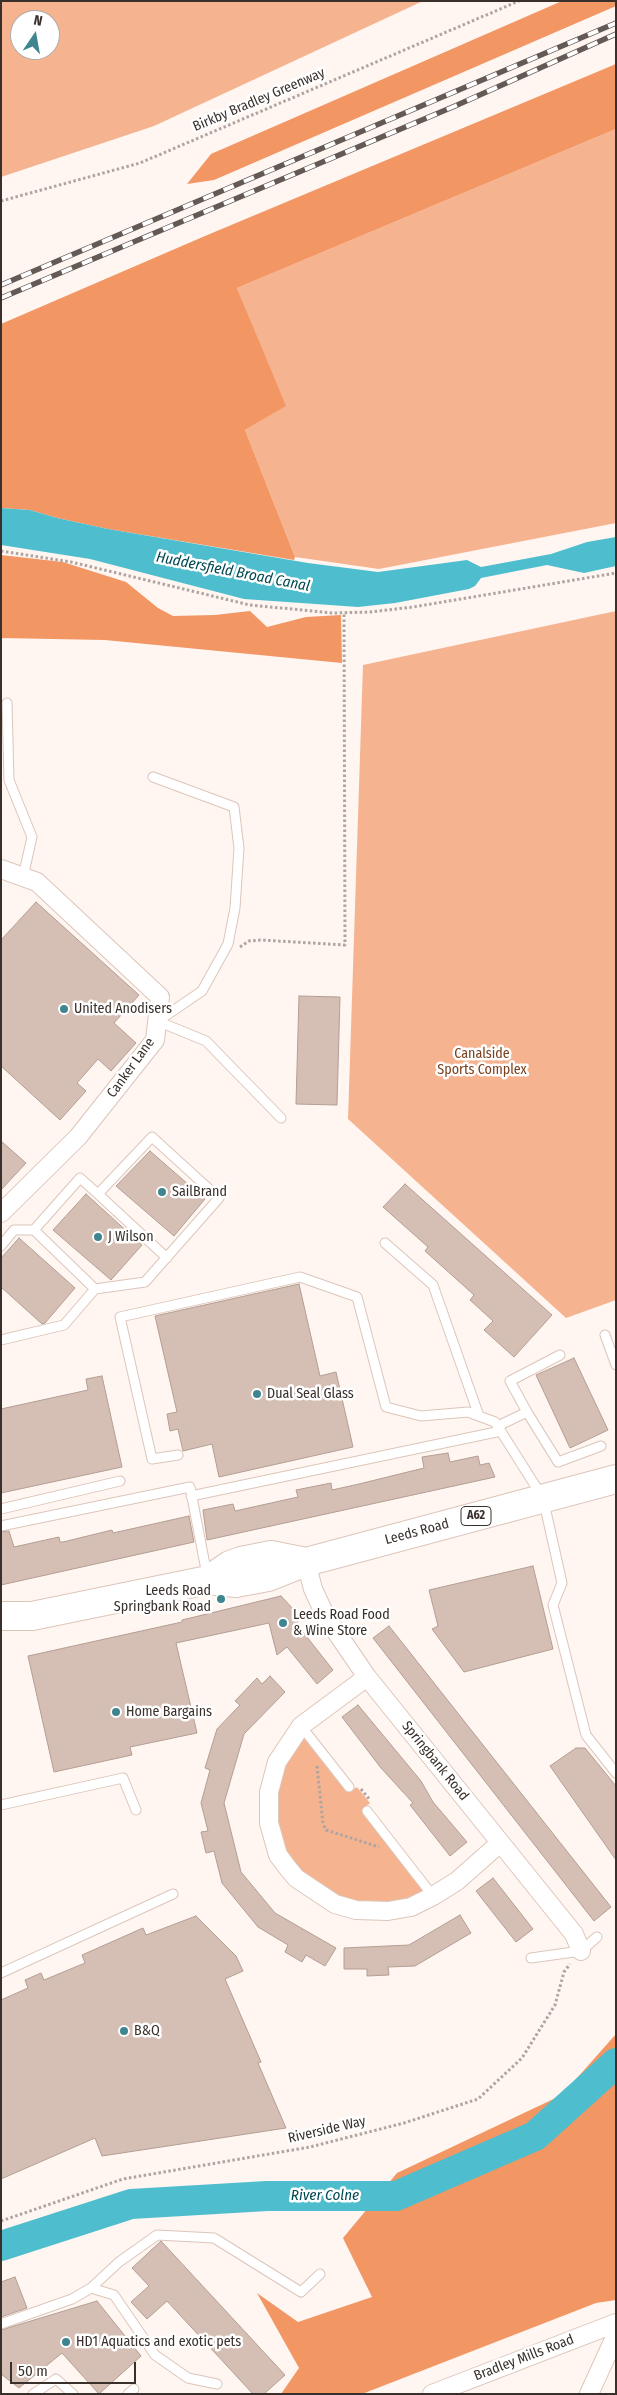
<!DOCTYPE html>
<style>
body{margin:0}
#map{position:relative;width:617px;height:2395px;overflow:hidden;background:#fff5f1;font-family:"Fira Sans Condensed",sans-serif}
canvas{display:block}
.frame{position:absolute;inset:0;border:2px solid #39302c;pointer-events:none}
.north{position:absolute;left:10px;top:10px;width:50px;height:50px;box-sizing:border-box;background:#fff;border:1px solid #b0acab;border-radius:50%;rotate:12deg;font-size:14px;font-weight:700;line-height:20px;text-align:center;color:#39302c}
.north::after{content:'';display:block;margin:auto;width:18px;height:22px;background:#3f858f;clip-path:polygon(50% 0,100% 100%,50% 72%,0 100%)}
.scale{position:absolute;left:10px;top:2362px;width:126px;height:22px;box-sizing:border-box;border:2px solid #39302c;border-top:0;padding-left:6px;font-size:15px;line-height:18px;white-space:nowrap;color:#39302c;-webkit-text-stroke:4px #fff;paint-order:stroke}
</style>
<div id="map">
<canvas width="617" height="2395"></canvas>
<div class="frame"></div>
<div class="north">N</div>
<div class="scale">50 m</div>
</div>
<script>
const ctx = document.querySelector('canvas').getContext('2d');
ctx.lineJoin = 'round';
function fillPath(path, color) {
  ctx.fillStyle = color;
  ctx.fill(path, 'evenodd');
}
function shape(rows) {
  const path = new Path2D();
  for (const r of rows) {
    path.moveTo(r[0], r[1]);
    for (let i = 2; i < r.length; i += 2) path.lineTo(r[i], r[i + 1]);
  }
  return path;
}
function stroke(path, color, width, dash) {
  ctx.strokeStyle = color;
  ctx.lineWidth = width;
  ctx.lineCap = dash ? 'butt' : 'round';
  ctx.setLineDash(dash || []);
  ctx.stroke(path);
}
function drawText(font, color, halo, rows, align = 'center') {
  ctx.font = font + ' "Fira Sans Condensed",sans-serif';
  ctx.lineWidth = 5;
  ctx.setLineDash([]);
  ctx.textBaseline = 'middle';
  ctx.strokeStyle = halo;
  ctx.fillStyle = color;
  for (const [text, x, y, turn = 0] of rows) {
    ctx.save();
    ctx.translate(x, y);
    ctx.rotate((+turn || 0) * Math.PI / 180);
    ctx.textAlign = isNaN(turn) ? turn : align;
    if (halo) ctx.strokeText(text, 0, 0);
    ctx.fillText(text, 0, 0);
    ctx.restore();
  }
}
fillPath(shape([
 [1,1,423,1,154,126,1,177],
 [20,20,50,20,50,50,20,50],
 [616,129,616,523,379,569,295,557,245,430,285,406,237,288],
 [616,611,616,1300,566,1318,348,1119,363,665],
 [300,1730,349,1792,357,1787,370,1803,362,1810,426,1894,411,1902,359,1907,299,1875,275,1838,272,1794]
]), '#f6b390');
fillPath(shape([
 [562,1,616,1,616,6,214,180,187,184,211,154],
 [616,64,616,129,237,288,286,406,245,430,295,557,294,560,108,529,57,518,30,510,1,508,1,324,205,236],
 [1,555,63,562,126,582,158,608,173,616,215,615,250,611,267,627,306,617,341,615,342,663,105,640,1,638],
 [616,2034,616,2300,596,2303,362,2394,281,2394,299,2368,257,2293,298,2322,372,2297,343,2238,397,2173,562,2095]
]), '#f29664');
fillPath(shape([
 [1,508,30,510,57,518,108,529,308,563,378,572,467,560,481,567,551,554,587,542,616,537,616,566,584,573,547,565,481,578,475,586,469,589,395,603,358,607,244,599,90,559,1,545]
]), '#4ebece');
stroke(shape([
 [1,2246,131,2204,267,2196,396,2196,535,2136,616,2063]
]), '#4ebece', 30);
const building = shape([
 [36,902,139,995,114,1023,136,1043,111,1071,98,1059,77,1083,86,1091,60,1120,1,1066,1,940,36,902],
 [299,996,340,997,337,1105,296,1104,299,996],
 [1,1141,26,1163,1,1190,1,1141],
 [150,1151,205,1199,174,1236,116,1186,150,1151],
 [405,1184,552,1315,514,1357,484,1330,493,1321,470,1300,474,1295,425,1251,428,1247,383,1207,405,1184],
 [86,1194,142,1245,111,1280,53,1230,86,1194],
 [19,1238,75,1288,45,1323,42,1324,1,1287,1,1258,19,1238],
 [299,1284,320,1376,336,1372,353,1447,219,1477,212,1444,183,1451,178,1429,170,1431,167,1414,177,1412,155,1316,299,1284],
 [574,1358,608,1430,570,1448,536,1375,574,1358],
 [102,1376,122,1467,1,1493,1,1409,88,1390,86,1379,102,1376],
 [448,1453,450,1462,478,1456,480,1465,489,1463,495,1477,207,1540,203,1510,233,1504,235,1511,298,1497,296,1490,331,1483,332,1490,359,1484,424,1468,422,1457,448,1453],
 [189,1516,194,1542,1,1585,1,1532,9,1531,14,1547,59,1537,60,1542,63,1542,112,1530,113,1533,189,1516],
 [533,1566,553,1649,464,1672,432,1629,438,1626,429,1590,533,1566],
 [281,1596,294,1610,299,1627,333,1670,317,1684,287,1647,277,1655,269,1623,176,1643,197,1733,130,1747,132,1755,54,1772,28,1656,182,1622,182,1620,281,1596],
 [389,1626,611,1907,594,1921,373,1638,389,1626],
 [270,1676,285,1692,244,1734,224,1803,241,1872,275,1913,336,1948,325,1966,306,1955,302,1962,285,1952,288,1945,258,1927,222,1883,214,1851,206,1853,201,1832,208,1831,201,1803,210,1770,205,1768,217,1729,240,1705,235,1701,257,1678,262,1684,270,1676],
 [358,1705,421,1781,433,1802,467,1842,450,1856,410,1805,413,1803,381,1768,342,1717,358,1705],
 [576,1748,585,1748,616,1786,616,1860,550,1766,576,1748],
 [493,1878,533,1929,516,1942,476,1891,493,1878],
 [460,1915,471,1933,415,1966,388,1967,389,1975,367,1976,367,1969,344,1969,344,1948,409,1945,460,1915],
 [196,1916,236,1956,243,1971,225,1979,261,2062,258,2063,286,2128,102,2156,95,2138,1,2179,1,2000,28,1988,25,1980,41,1973,44,1980,85,1963,82,1955,143,1928,146,1935,196,1916],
 [161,2241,285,2375,264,2394,253,2394,167,2301,147,2319,131,2302,149,2286,132,2268,161,2241],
 [15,2277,27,2308,1,2317,1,2282,15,2277],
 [97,2301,141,2356,99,2394,62,2353,19,2388,1,2374,1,2330,97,2301]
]);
fillPath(building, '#d5beb3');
stroke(building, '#b39e93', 1);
const lane = shape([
 [7,703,9,780,32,837,23,877],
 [153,777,234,807,239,848,235,908,228,944,202,991,158,1021],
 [157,1021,206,1041,281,1118],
 [98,1194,167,1258],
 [34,1230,95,1289],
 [385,1243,433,1285,479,1416],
 [1,1246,14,1230,34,1230,80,1178,98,1194,152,1137,219,1198,145,1282,95,1289,64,1325,1,1340],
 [605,1335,616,1365],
 [527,1412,510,1381,560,1355],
 [498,1426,527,1412,558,1462,601,1446],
 [178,1455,152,1459,120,1317,300,1277,357,1297,386,1407,421,1416,468,1412,495,1422,543,1498,562,1583,553,1605,586,1735,616,1773],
 [191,1496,501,1431],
 [1,1509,120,1481],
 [1,1526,190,1487,207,1575],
 [301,1726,349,1787],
 [1,1805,123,1778,136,1810],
 [367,1811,433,1896],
 [531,1958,581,1951,597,1937],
 [1,1973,173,1894],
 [91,2288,114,2295,155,2355,188,2378,217,2384],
 [1,2324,72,2299,91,2288,119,2262,157,2235,214,2238,301,2292,320,2274],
 [33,2394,56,2379,73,2394],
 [128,2394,134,2389]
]);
const street = shape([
 [1,869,37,882,160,997,155,1040,78,1137,1,1213],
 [306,1562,313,1589,326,1617,367,1677,574,1934,581,1951],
 [367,1677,301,1726,277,1762,269,1792,269,1823,278,1855,287,1867,296,1878,335,1904,356,1910,388,1911,411,1907,433,1896,457,1881,500,1843],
 [432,2394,616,2323],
 [589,2394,616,2335]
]);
const primary = shape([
 [208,1580,230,1565,241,1561,271,1555,306,1562],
 [1,1616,32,1616,208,1580,236,1583,268,1577,306,1562,616,1479]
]);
stroke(lane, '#dcc6ba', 11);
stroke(street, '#dcc6ba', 20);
stroke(primary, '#dcc6ba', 30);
stroke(shape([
 [1,201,140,163,519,1],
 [1,551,71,562,250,605,333,613,370,612,413,607,616,573],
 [240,947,249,941,261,940,345,945,344,612],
 [317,1766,323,1824,326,1830,379,1847],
 [361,1789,370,1800],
 [1,2221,123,2179,310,2147,404,2123,478,2099,522,2058,555,2005,564,1972,570,1964]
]), '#aea4a0', 3, [2.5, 2.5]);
stroke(lane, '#fff', 9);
stroke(street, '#fff', 18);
stroke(primary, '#fff', 28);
const rail = shape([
 [1,285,616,23],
 [1,298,455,106,616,34]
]);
stroke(rail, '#635a56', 5.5);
stroke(rail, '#fff', 4, [11]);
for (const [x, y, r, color] of [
 [64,1009,5,"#3f858f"],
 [162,1192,5,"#3f858f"],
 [98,1237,5,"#3f858f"],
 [257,1394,5,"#3f858f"],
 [221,1599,5,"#3f858f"],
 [283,1623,5,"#3f858f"],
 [116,1712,5,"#3f858f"],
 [124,2031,5,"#3f858f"],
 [66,2342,5,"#3f858f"]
]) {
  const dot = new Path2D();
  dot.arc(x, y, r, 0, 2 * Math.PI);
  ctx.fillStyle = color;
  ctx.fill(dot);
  stroke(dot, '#fff', 2);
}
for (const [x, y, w] of [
 [476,1516,30]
]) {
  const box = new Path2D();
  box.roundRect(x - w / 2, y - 9.5, w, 19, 4);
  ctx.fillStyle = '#fff';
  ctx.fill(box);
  stroke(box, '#39302c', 1);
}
drawText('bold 12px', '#39302c', null, [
 ["A62",476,1516]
]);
drawText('14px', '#39302c', '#fff', [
 ["Birkby Bradley Greenway",259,100,-23],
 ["Canker Lane",131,1068,-54],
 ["Leeds Road",417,1532,-15],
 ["Springbank Road",435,1761,51],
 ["Riverside Way",327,2130,-13],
 ["Bradley Mills Road",524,2358,-21]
]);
drawText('14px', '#39302c', '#fff', [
 ["United Anodisers",74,1009],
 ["SailBrand",172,1192],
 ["J Wilson",108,1237],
 ["Dual Seal Glass",267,1394],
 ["Leeds Road",211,1591,"right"],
 ["Springbank Road",211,1607,"right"],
 ["Leeds Road Food",293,1615],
 ["& Wine Store",293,1631],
 ["Home Bargains",126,1712],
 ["B&Q",134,2031],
 ["HD1 Aquatics and exotic pets",76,2342]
], 'left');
drawText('14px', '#7b401d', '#fff', [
 ["Canalside",482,1054],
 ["Sports Complex",482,1070]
]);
drawText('italic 15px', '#004851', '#fff', [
 ["Huddersfield Broad Canal",233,572,11],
 ["River Colne",325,2196]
]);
</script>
